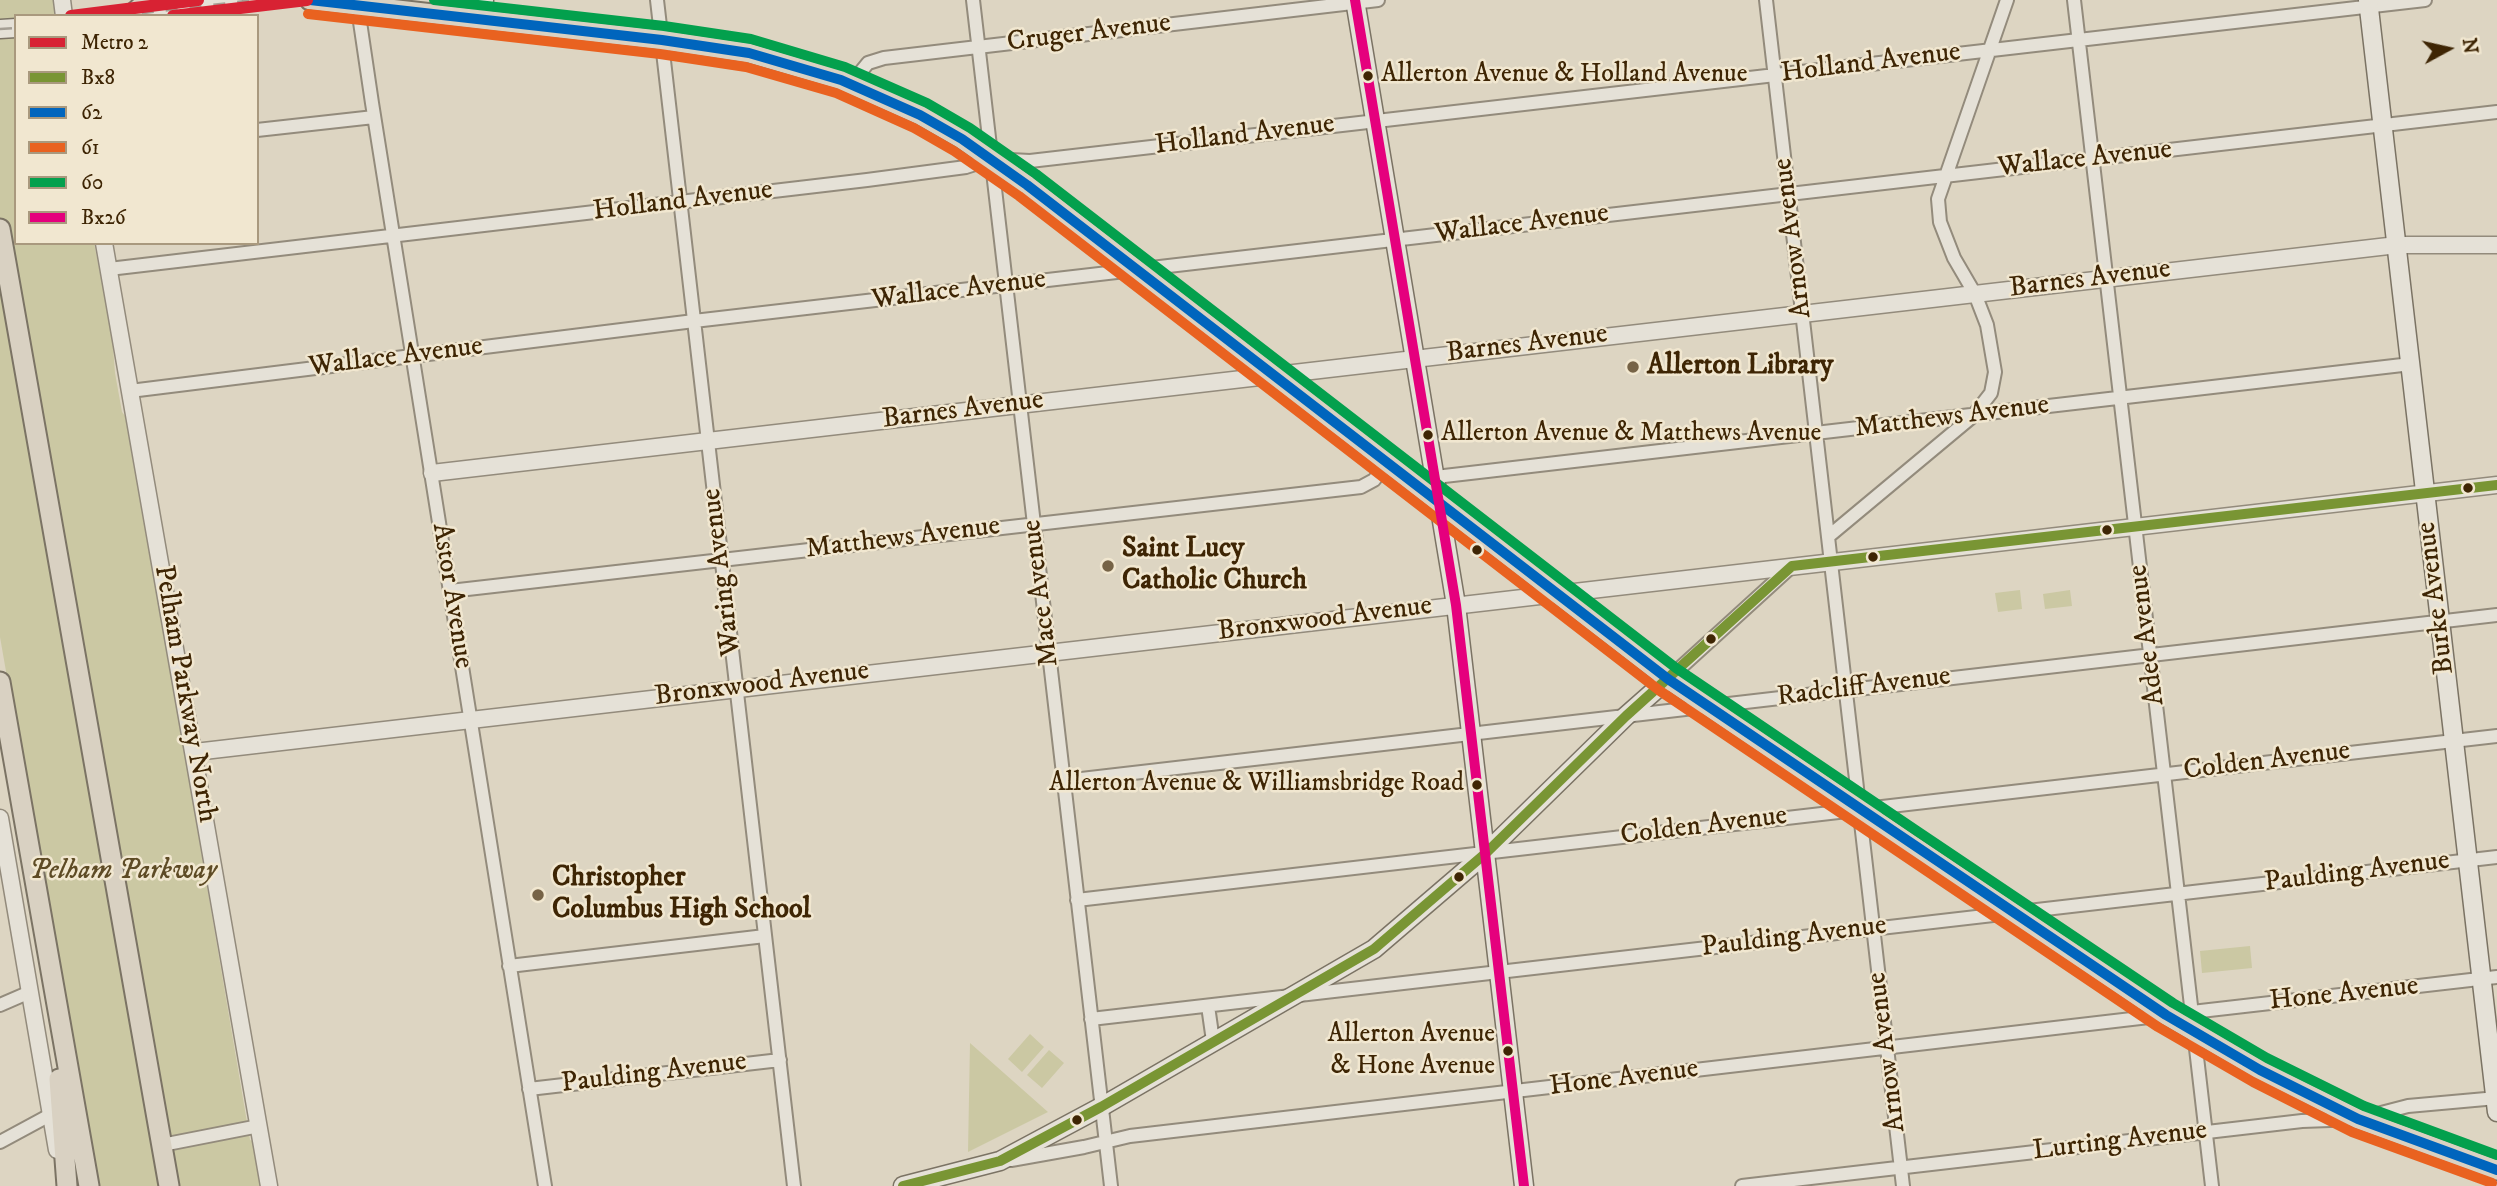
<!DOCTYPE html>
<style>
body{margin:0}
#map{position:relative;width:2497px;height:1186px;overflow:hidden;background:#ddd5c2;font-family:"IM FELL DW Pica",serif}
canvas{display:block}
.legend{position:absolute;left:14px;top:14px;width:245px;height:231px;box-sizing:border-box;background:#f1e7d0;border:2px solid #a9997e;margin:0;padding:9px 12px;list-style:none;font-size:21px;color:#3e2504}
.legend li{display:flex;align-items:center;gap:14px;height:35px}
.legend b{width:35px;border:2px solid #a9997e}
.north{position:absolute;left:2413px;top:14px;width:70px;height:70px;-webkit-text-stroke:5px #f1e7d0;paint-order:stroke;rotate:82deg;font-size:19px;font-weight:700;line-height:28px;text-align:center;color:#3e2504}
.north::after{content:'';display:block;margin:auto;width:24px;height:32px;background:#3e2504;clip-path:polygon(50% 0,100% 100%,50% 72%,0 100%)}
</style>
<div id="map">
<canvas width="2497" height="1186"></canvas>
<ul class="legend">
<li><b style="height:9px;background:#d82233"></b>Metro 2</li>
<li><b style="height:9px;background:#799534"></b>Bx8</li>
<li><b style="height:9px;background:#0065bd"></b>62</li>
<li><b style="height:9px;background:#e96220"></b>61</li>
<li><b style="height:9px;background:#03a04d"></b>60</li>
<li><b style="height:9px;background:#e5007d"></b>Bx26</li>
</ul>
<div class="north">N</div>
</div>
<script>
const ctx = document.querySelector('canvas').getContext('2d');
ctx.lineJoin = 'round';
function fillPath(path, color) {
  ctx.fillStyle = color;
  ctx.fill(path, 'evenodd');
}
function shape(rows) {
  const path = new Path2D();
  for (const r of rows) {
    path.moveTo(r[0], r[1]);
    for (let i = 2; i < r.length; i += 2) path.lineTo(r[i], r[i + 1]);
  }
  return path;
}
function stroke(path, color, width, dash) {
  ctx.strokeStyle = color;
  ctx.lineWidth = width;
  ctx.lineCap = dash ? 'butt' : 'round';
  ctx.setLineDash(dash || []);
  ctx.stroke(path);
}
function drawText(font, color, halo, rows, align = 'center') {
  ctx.font = font + ' "IM FELL DW Pica",serif';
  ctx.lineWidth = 5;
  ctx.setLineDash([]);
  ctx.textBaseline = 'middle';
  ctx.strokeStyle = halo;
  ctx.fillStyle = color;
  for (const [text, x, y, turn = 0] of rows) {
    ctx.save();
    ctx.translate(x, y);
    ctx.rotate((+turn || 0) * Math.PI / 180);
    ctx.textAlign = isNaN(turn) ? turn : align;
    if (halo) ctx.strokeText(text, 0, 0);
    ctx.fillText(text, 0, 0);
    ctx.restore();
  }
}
fillPath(shape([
 [0,0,53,0,55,16,16,16,16,243,94,243,112,334,115,373,122,412,125,416,188,774,250,1140,255,1142,263,1186,96,1186,0,637],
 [2020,590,2022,609,1998,612,1995,593],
 [2070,590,2072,606,2045,609,2043,594],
 [2250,946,2252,968,2202,973,2200,951],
 [1030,1034,1044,1047,1022,1072,1008,1059],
 [970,1043,1048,1112,968,1152],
 [1049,1050,1064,1063,1042,1088,1027,1075]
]), '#cbc8a3');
const minor = shape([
 [657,0,794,1186],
 [973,0,1111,1186],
 [1766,0,1903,1186],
 [2074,0,2212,1186],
 [361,5,360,22,372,103,545,1186],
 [854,85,859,74,868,63,884,58,1378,0],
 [257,130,374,117],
 [109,269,867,180,966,167,991,159,1030,161,2425,0],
 [130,391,694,321,2497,112],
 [1427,478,2411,364],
 [1829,536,1973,416,1991,393,1995,372,1987,325,1975,294,1954,258,1940,222,1938,199,2007,0],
 [450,591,1361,487,1374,480,1387,463],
 [1668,679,1792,566],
 [1064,781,2497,615],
 [1077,900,2497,736],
 [509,966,765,936],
 [0,1005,30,992],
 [1208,1006,1213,1041],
 [2192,1012,2497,977],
 [1091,1019,2497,857],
 [529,1089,780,1060],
 [0,1142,50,1115],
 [162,1145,259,1126],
 [1011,1160,1084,1147,1130,1136,2166,1015],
 [1742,1186,2302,1121,2358,1119,2408,1106,2497,1098]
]);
const tertiary = shape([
 [62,0,64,16],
 [104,243,269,1186],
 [432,473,2397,245,2497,245],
 [195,752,2497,485],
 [0,818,57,1150]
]);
const secondary = shape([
 [1355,0,1456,605,1524,1186],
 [2368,0,2497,1112],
 [119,16,203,6,233,0],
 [481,19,484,0],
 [0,29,16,28],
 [903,1186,1000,1161,1101,1107,1374,949,1486,853,1626,716,1668,679]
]);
const primary = shape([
 [310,0,662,40,749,53,841,80,920,115,962,139,1027,185,1668,679,1909,843,2166,1015,2260,1070,2358,1119,2497,1170],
 [133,14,148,0],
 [0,229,169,1186],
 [0,682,89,1186],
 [59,1079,67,1186]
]);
stroke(minor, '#938b7c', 16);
stroke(tertiary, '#938b7c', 19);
stroke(secondary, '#7b7364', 21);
stroke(primary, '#7b7364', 23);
stroke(minor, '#e5e1d7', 12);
stroke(tertiary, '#e5e1d7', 16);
stroke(secondary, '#e5e1d7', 18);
stroke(primary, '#d9d1c2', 19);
stroke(shape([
 [118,16,254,0],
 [0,29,16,28]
]), '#a59f94', 2.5, [12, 12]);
stroke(shape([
 [1792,566,2497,485],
 [903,1186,1000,1161,1101,1107,1374,949,1486,853,1626,716,1792,566]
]), '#799534', 10);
stroke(shape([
 [310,0,662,40,749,53,841,80,920,115,962,139,1027,185,1668,679,2166,1015,2260,1070,2358,1119,2497,1170]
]), '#0065bd', 10);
stroke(shape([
 [308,14,660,54,746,67,836,93,914,128,954,151,1019,196,1660,691,2158,1027,2253,1082,2352,1132,2492,1183]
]), '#e96220', 10);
stroke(shape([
 [434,0,664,26,751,39,845,67,927,103,970,128,1036,174,1676,668,1917,831,2173,1003,2267,1058,2364,1106,2497,1155]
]), '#03a04d', 10);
stroke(shape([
 [1355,0,1456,605,1524,1186]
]), '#e5007d', 10);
stroke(shape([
 [71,16,198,0],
 [173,16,307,0]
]), '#d82233', 12);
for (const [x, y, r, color] of [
 [1368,76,6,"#3e2504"],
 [1633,367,7,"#766346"],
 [1428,435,6,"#3e2504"],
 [2468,488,6,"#3e2504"],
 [2107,530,6,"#3e2504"],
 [1477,550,6,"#3e2504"],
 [1873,557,6,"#3e2504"],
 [1108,566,7,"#766346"],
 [1711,639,6,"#3e2504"],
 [1477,785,6,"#3e2504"],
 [1459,877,6,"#3e2504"],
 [538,895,7,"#766346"],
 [1508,1051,6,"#3e2504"],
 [1077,1120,6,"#3e2504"]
]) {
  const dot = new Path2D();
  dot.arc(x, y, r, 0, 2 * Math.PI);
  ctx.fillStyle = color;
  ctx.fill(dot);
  stroke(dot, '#f1e7d0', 2.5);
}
drawText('26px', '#3e2504', '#f1e7d0', [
 ["Allerton Avenue & Holland Avenue",1381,76],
 ["Allerton Avenue & Matthews Avenue",1441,435],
 ["Allerton Avenue & Williamsbridge Road",1464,785,"right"],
 ["Allerton Avenue",1495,1036,"right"],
 ["& Hone Avenue",1495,1068,"right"]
], 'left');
drawText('28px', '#3e2504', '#f1e7d0', [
 ["Cruger Avenue",1089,34,-7],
 ["Holland Avenue",1871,64,-7],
 ["Holland Avenue",1245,136,-7],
 ["Wallace Avenue",2085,160,-6],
 ["Holland Avenue",683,202,-7],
 ["Wallace Avenue",1522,225,-7],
 ["Arnow Avenue",1794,238,-97],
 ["Barnes Avenue",2090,280,-7],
 ["Wallace Avenue",959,291,-7],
 ["Barnes Avenue",1527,345,-7],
 ["Wallace Avenue",396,358,-7],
 ["Barnes Avenue",963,411,-7],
 ["Matthews Avenue",1952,418,-7],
 ["Matthews Avenue",903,539,-7],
 ["Waring Avenue",723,572,-97],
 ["Mace Avenue",1042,593,-97],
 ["Astor Avenue",451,596,81],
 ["Burke Avenue",2437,598,-97],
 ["Bronxwood Avenue",1325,620,-7],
 ["Adee Avenue",2148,635,-97],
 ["Bronxwood Avenue",762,685,-7],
 ["Radcliff Avenue",1864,688,-7],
 ["Pelham Parkway North",184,694,80],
 ["Colden Avenue",2267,762,-7],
 ["Colden Avenue",1704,827,-7],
 ["Paulding Avenue",2357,873,-7],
 ["Paulding Avenue",1794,938,-7],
 ["Hone Avenue",2344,995,-6],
 ["Arnow Avenue",1888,1052,-97],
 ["Paulding Avenue",654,1074,-7],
 ["Hone Avenue",1624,1079,-7],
 ["Lurting Avenue",2120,1142,-7]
]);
drawText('bold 28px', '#3e2504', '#f1e7d0', [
 ["Allerton Library",1647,367],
 ["Saint Lucy",1122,550],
 ["Catholic Church",1122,582],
 ["Christopher",552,879],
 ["Columbus High School",552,911]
], 'left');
drawText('italic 28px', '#5e4b25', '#f1e7d0', [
 ["Pelham Parkway",123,872]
]);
</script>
